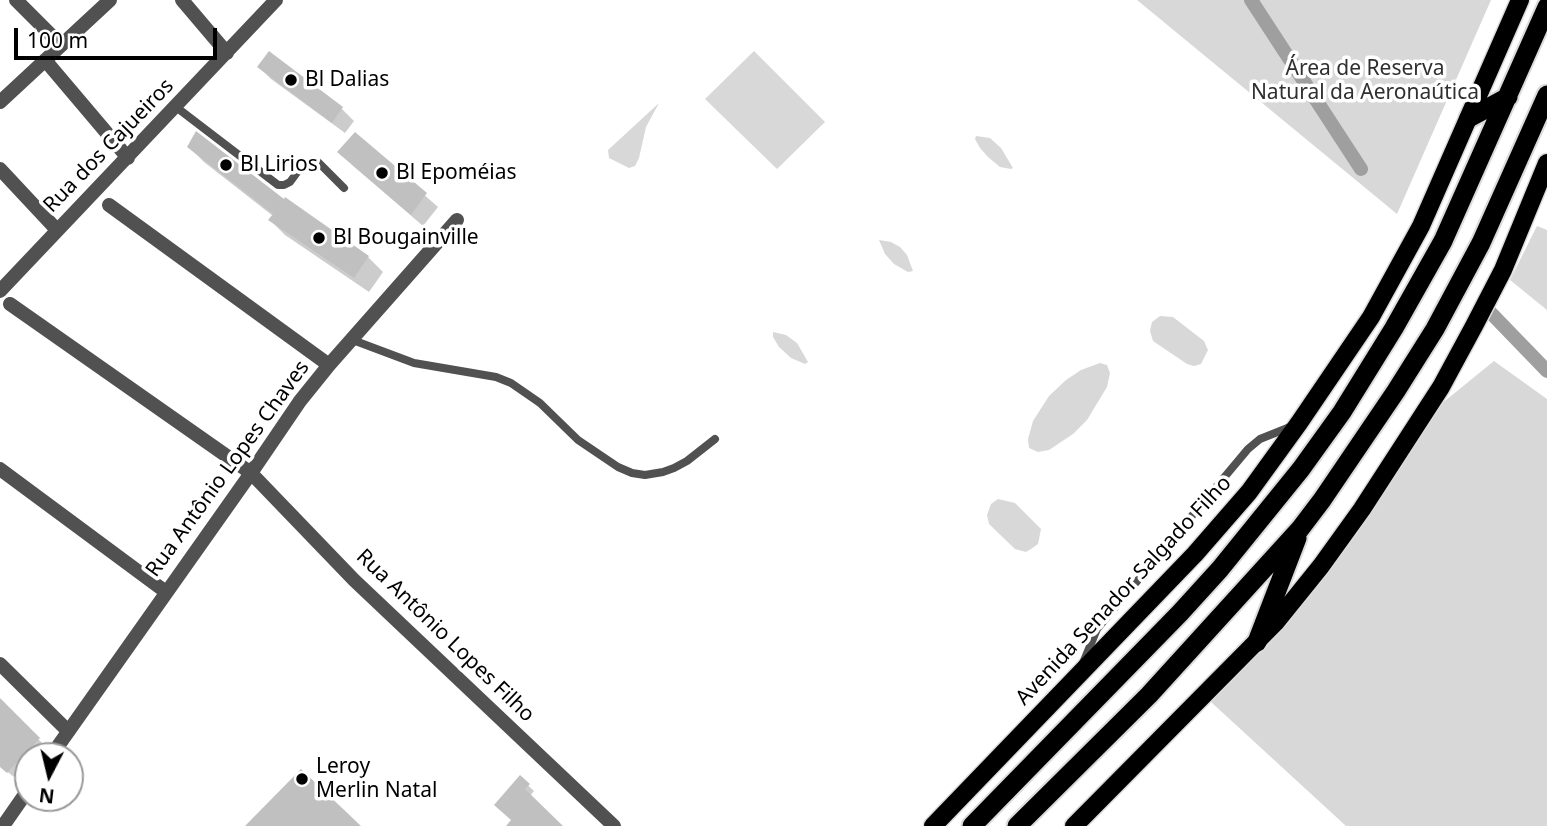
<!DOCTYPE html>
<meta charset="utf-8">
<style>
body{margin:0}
#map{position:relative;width:1547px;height:826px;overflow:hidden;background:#fff;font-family:"Noto Sans",sans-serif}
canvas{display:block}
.north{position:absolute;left:14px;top:742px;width:70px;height:70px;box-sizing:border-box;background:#fff;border:2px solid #999;border-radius:50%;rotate:187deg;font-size:19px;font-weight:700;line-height:28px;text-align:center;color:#000}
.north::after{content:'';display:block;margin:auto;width:24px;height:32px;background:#000;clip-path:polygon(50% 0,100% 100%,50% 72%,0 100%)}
.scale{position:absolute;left:14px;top:28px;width:203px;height:32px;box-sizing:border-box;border:4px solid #000;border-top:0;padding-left:9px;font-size:21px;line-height:24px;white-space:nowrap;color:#000;-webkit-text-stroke:5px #fff;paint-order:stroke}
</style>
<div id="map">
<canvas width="1547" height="826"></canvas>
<div class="north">N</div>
<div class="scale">100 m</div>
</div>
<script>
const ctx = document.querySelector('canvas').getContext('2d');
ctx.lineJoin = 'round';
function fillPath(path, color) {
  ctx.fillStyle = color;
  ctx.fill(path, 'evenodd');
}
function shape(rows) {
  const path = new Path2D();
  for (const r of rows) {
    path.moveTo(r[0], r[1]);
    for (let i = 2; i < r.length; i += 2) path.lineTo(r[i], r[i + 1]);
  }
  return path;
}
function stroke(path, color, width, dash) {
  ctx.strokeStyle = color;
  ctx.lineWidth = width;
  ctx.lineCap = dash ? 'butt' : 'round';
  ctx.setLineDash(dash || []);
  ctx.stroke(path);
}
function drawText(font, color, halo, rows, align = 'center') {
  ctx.font = font + ' "Noto Sans",sans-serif';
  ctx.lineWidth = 7;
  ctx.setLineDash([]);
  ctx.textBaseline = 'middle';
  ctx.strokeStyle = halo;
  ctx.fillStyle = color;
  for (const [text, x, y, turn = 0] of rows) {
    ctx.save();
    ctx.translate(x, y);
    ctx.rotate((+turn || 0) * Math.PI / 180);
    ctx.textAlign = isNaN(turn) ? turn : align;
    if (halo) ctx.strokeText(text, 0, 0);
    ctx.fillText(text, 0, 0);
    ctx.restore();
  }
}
fillPath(shape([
 [1137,0,1491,0,1397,214],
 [754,51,825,122,777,169,705,99],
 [659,103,646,127,639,158,635,166,629,168,609,158,608,150],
 [976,136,990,138,1001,148,1013,168,1011,169,1000,167,988,157,980,148,975,139],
 [1537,226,1547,230,1547,310,1510,280],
 [879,240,891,242,900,247,907,255,913,271,908,272,894,264,885,254],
 [1160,316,1173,317,1204,341,1208,350,1201,364,1194,366,1187,364,1153,341,1150,331,1152,322],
 [773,332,786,335,797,343,808,362,805,364,791,358,779,347,773,337],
 [1494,361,1547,399,1547,826,1346,826,1199,691,1361,506,1419,422],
 [1100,363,1107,365,1110,373,1107,387,1087,420,1073,434,1049,450,1038,452,1029,448,1028,439,1033,421,1049,396,1066,380,1081,370],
 [998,499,1015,503,1041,529,1038,544,1031,549,1026,552,1015,549,989,524,987,515,991,504]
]), '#d8d8d8');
fillPath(shape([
 [270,53,342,109,354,121,345,133,271,79,259,67],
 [355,134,438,207,423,226,351,164],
 [189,147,368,257,383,272,369,292,285,235,270,220,273,216,204,162],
 [5,705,44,745,34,756,28,756,28,762,14,777,0,766,0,711],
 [520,778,534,791,530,796,561,826,514,826]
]), '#0003');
stroke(shape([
 [1251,0,1361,169],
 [1488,310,1547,371]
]), '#9f9f9f', 14);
fillPath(shape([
 [269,51,343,107,332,123,257,67],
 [196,131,284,199,285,197,369,256,354,278,268,220,273,214,187,147],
 [355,132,427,193,411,215,337,152],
 [0,698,40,738,7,773,0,767],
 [301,769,361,826,245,826],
 [520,775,530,784,525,789,563,826,506,826,511,820,494,805]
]), '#c0c0c0');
const primary = shape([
 [933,826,1195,554,1249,492,1299,423,1371,317,1421,226,1520,0],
 [1074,826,1275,623,1321,566,1362,509,1441,387,1474,326,1503,270,1547,163]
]);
const trunk = shape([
 [1469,118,1508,97],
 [1257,642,1297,538],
 [972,826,1180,613,1220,569,1301,469,1342,412,1394,328,1443,241,1547,7],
 [1017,826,1149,695,1300,529,1322,500,1396,391,1435,329,1481,243,1547,95]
]);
stroke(primary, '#dbdbdb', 21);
stroke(trunk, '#dbdbdb', 23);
stroke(shape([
 [176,107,278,185,284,185,290,182,304,163,311,161,318,162,344,188],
 [350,339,414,363,496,377,511,383,540,403,578,440,618,467,632,473,645,475,663,472,674,468,687,461,715,439],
 [1083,663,1097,629,1248,449,1260,439,1290,427]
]), '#515151', 8);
stroke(shape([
 [16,0,61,45],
 [182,0,227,53],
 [45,60,128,158],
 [0,102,110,0],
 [0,169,57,230],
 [109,205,329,365],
 [0,291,276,0],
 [10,304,251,473,300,401,329,365,457,220],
 [0,469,166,592],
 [0,664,68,731]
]), '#515151', 14);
stroke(shape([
 [51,756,251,473,354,580,614,826],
 [3,826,28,790]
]), '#515151', 14);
stroke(primary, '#000', 18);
stroke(trunk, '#000', 19);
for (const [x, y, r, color] of [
 [291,80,7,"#000"],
 [226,165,7,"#000"],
 [382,173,7,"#000"],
 [319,238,7,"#000"],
 [302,779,7,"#000"]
]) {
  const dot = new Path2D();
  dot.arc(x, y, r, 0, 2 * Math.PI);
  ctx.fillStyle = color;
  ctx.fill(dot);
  stroke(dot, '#fff', 2.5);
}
drawText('21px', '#2f2f2f', '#fff', [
 ["Área de Reserva",1365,69],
 ["Natural da Aeronaútica",1365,93]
]);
drawText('21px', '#000', '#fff', [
 ["Bl Dalias",305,80],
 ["Bl Lirios",240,165],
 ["Bl Epoméias",396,173],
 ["Bl Bougainville",333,238],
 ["Leroy",316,767],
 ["Merlin Natal",316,791]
], 'left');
drawText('21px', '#000', '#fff', [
 ["Rua dos Cajueiros",109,146,-46],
 ["Rua Antônio Lopes Chaves",228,469,-54],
 ["Avenida Senador Salgado Filho",1124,591,-47],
 ["Rua Antônio Lopes Filho",445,636,44]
]);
</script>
